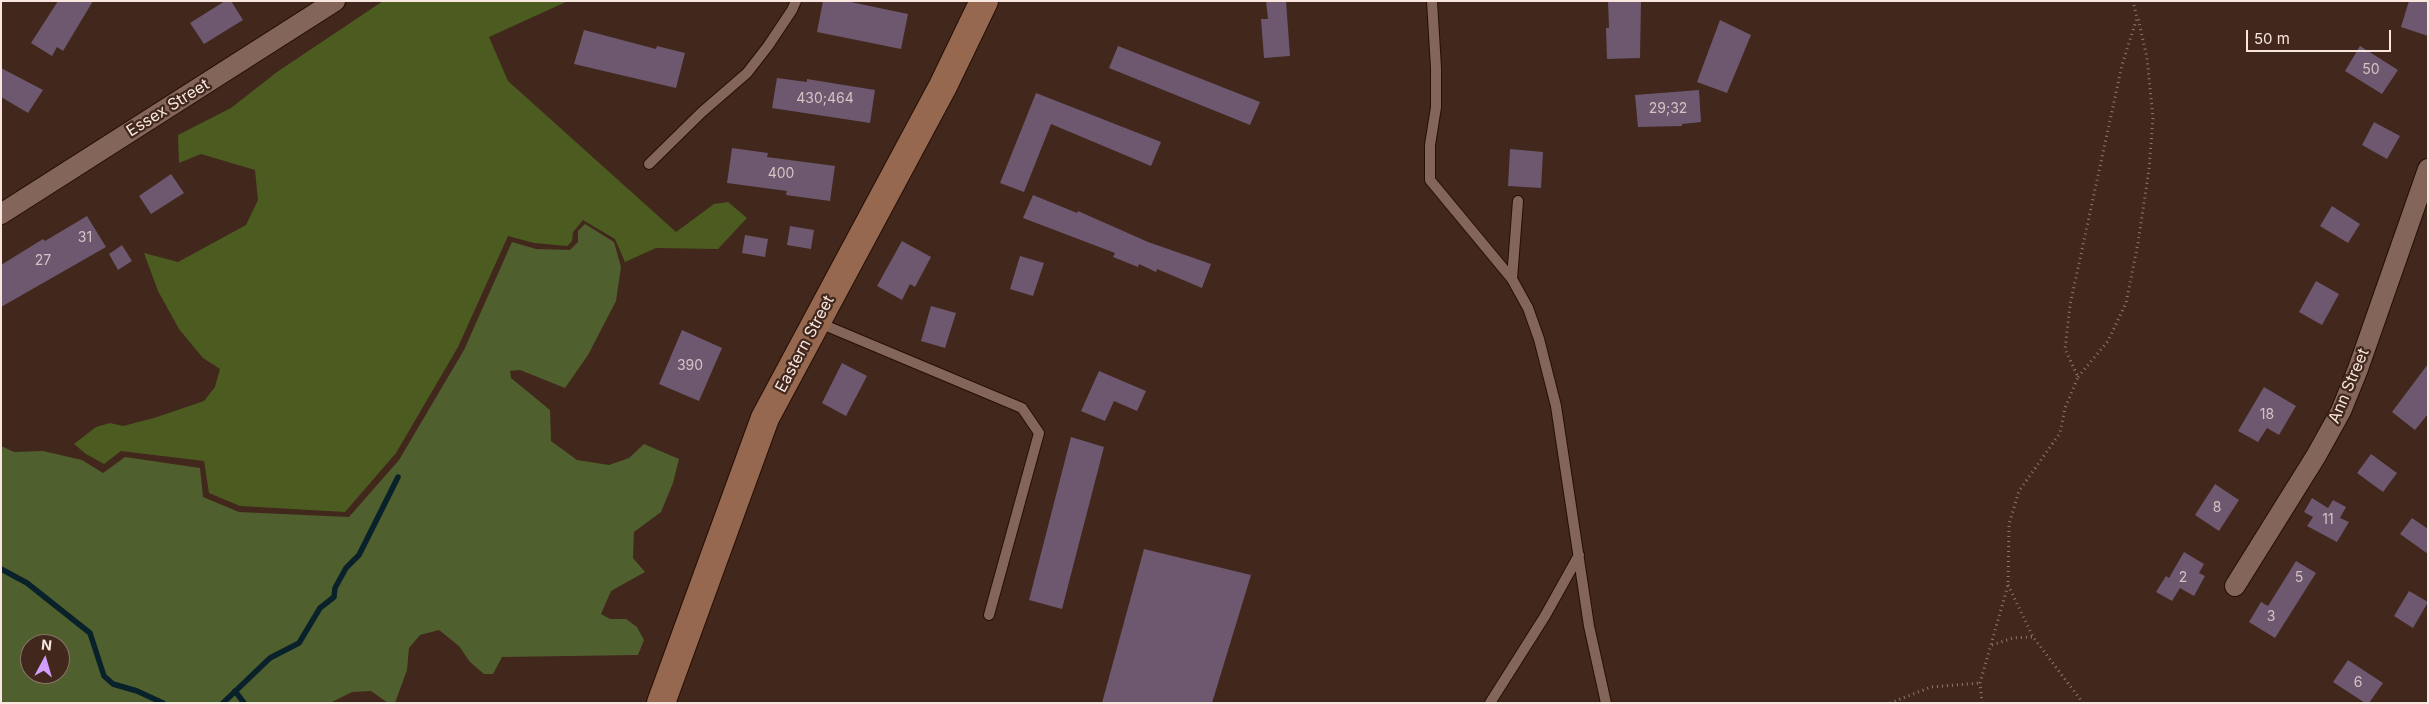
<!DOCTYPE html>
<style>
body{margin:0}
#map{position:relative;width:2429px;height:704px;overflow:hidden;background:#41271c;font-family:Inter,sans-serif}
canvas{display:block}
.frame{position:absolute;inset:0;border:2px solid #f8e6df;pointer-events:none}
.north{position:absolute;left:20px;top:634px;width:50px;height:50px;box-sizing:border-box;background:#41271c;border:1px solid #8a736a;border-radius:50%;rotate:6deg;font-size:14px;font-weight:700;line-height:20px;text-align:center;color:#f8e6df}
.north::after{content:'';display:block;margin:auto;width:18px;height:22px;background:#d29dfd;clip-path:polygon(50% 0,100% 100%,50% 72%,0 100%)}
.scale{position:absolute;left:2246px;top:30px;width:145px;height:22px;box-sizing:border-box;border:2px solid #f8e6df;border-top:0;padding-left:6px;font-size:15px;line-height:18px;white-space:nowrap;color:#f8e6df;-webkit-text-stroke:4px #41271c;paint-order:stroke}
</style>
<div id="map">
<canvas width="2429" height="704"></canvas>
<div class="frame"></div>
<div class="north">N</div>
<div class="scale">50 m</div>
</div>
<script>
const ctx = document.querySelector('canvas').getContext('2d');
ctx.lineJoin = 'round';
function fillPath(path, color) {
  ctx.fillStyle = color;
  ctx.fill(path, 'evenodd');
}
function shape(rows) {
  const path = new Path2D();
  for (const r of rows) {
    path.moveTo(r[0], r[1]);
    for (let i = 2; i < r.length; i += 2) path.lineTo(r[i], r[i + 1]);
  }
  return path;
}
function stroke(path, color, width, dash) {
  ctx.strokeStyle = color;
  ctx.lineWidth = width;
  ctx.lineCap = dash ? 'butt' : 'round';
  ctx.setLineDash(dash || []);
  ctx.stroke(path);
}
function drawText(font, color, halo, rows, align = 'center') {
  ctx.font = font + ' Inter,sans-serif';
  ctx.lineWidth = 4.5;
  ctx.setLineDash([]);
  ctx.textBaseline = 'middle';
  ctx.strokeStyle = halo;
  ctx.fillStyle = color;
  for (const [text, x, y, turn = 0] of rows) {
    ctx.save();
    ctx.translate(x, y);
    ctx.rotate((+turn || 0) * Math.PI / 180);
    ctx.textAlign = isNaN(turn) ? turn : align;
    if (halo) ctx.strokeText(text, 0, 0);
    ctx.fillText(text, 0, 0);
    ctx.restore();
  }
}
fillPath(shape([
 [585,224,614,242,621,267,616,301,588,355,565,388,520,370,510,371,511,378,550,410,551,441,577,460,609,465,629,458,644,444,679,459,673,483,661,512,634,532,633,558,645,572,611,591,601,614,610,619,626,619,637,627,644,640,638,655,502,657,493,674,484,674,470,662,459,646,439,630,420,635,409,648,407,670,395,703,388,703,371,691,352,692,330,703,1,703,1,446,14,452,43,451,82,460,103,473,125,457,200,468,203,497,239,512,349,517,399,460,464,350,512,242,536,249,570,250,578,242,578,231],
 [30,644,60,644,60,674,30,674]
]), '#505f2e');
fillPath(shape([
 [383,1,568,1,489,37,508,81,676,232,714,204,728,202,747,218,718,249,656,248,625,262,615,239,583,220,573,232,572,241,567,246,534,243,508,236,458,347,396,453,345,512,240,506,209,493,204,461,121,451,104,464,86,454,74,444,96,427,110,423,123,426,154,418,204,401,215,387,220,369,203,358,179,329,158,291,144,253,178,262,246,225,258,200,255,170,201,154,179,163,178,135,231,108,277,72]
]), '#4c5c21');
stroke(shape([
 [1,569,27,583,90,633,104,676,113,684,137,691,163,703],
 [235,691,244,703],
 [223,703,270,658,299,643,320,608,334,597,335,588,346,568,359,555,398,477]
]), '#09212a', 5.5);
fillPath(shape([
 [58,1,93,1,63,51,57,47,52,56,31,43],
 [225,1,231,1,243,20,204,44,190,23],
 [823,1,846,1,908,14,901,49,817,32],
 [1266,1,1286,1,1290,56,1264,58,1261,19,1268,19],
 [1608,1,1641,1,1640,58,1607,59,1606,28,1609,28],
 [2409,1,2428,1,2428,36,2401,27],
 [1720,20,1751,35,1727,93,1697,82],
 [584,30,656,49,657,46,685,53,676,88,574,64],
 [1118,46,1260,102,1250,125,1109,68],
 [2360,46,2398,70,2382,94,2345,71],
 [1,68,43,90,28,113,1,97],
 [777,78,807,82,807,79,875,90,870,123,772,108],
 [1699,90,1701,122,1682,124,1682,126,1638,127,1635,95],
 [1036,93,1161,142,1151,166,1051,124,1024,192,1000,183],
 [2374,122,2400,136,2387,159,2362,145],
 [732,148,768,153,767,157,835,166,830,201,786,195,787,191,727,183],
 [1510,149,1543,152,1541,188,1508,186],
 [171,174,184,193,151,214,139,196],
 [1033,195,1077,213,1078,211,1148,242,1211,264,1202,288,1157,269,1156,272,1139,264,1138,267,1113,257,1115,253,1023,218],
 [2332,206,2360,224,2348,243,2320,226],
 [87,216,106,247,1,307,1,265,43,239,45,241],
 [790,226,814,230,811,249,787,245],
 [745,235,768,239,765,257,742,253],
 [902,241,931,257,915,287,910,284,902,300,877,286],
 [122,245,132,261,118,270,109,254],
 [1020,256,1044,263,1033,296,1010,289],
 [2316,281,2339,294,2322,325,2299,312],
 [931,306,956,313,945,348,921,341],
 [682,330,722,348,699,401,659,384],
 [842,363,867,376,846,416,822,403],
 [2428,364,2428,414,2415,430,2392,412],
 [1099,371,1146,391,1137,411,1114,401,1105,421,1081,411],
 [2264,387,2296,406,2279,435,2267,428,2258,442,2238,431],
 [1071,437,1104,447,1062,609,1029,600],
 [2371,454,2397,473,2383,492,2357,473],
 [2215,484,2239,500,2219,531,2195,515],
 [2312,498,2328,508,2333,500,2346,507,2340,518,2349,522,2337,542,2307,526,2313,517,2304,512],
 [2412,518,2428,529,2428,554,2400,534],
 [1144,549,1251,575,1212,703,1102,703],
 [2184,552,2204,564,2199,573,2205,576,2194,596,2180,588,2172,601,2156,592,2166,576,2169,578],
 [2296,561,2316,573,2275,638,2249,622,2261,602,2268,606],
 [2409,591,2428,602,2413,628,2394,616],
 [2348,660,2383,683,2369,703,2365,703,2333,682]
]), '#6d586f');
const lane = shape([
 [1432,1,1436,68,1436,107,1430,145,1430,180,1512,279,1528,308,1539,339,1556,406,1589,626,1606,703],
 [649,164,702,112,747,73,768,46,792,10,796,1],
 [1512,279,1518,201],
 [817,322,1022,408,1039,433,989,615],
 [1490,703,1545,616,1579,555]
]);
const street = shape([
 [1,214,335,1],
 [2235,586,2316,456,2341,411,2358,369,2428,169]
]);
const secondary = shape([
 [661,703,765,418,943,86,984,1]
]);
stroke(lane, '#270f06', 12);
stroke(street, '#270f06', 22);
stroke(secondary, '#270f06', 30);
stroke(shape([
 [2078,377,2108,341,2126,303,2138,243,2149,169,2153,118,2147,58,2138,18],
 [2008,585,2033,637,2083,703],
 [1992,645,2013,638,2033,637],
 [1890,703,1931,687,1980,683],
 [1982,703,1980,683,2008,585,2009,524,2019,491,2060,433,2065,408,2078,377,2065,349,2070,305,2122,65,2137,18,2133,1]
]), '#8f7970', 3, [1, 4]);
stroke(lane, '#84655a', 10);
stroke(street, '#84655a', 20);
stroke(secondary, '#95684f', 28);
drawText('14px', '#d5c2c3', null, [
 ["50",2371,70],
 ["430;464",825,99],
 ["29;32",1668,109],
 ["400",781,174],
 ["31",85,238],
 ["27",43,261],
 ["390",690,366],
 ["18",2267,415],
 ["8",2217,508],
 ["11",2328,520],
 ["2",2183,578],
 ["5",2299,578],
 ["3",2271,617],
 ["6",2358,683]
]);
drawText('16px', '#f8e6df', '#41271c', [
 ["Essex Street",168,108,-32],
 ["Eastern Street",805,344,-62],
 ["Ann Street",2349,386,-67]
]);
</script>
